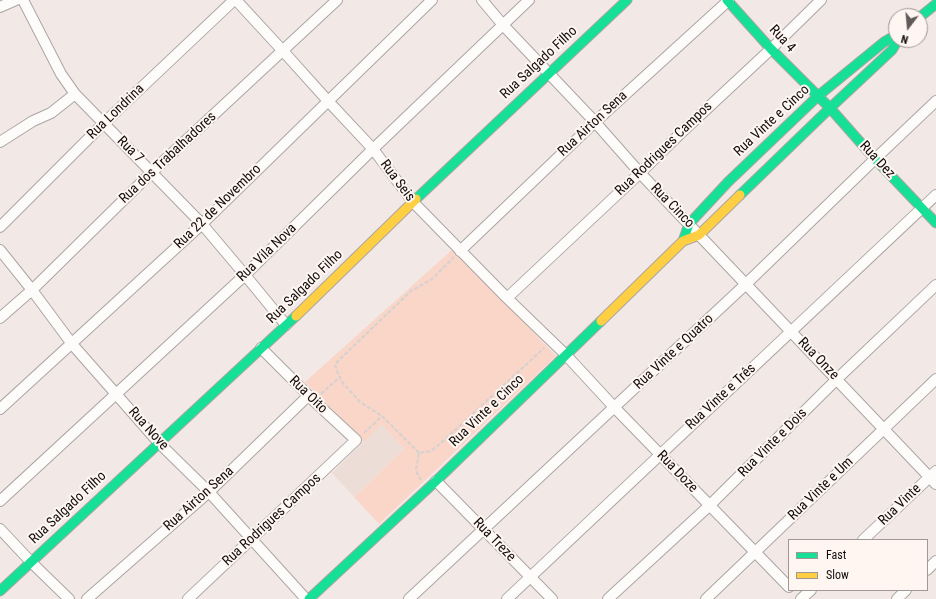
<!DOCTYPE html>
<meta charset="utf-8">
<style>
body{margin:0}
#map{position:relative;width:936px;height:599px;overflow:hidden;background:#f2e9e7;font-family:"Roboto Condensed",sans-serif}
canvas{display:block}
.legend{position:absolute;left:788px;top:539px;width:140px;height:52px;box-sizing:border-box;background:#fff6f2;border:1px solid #a09895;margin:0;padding:5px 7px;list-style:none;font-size:12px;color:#110c0a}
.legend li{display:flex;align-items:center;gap:8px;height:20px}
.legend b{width:20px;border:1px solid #a09895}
.north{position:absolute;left:888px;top:8px;width:40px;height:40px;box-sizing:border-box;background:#fff6f2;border:1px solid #a09895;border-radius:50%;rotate:196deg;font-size:11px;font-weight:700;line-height:16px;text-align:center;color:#110c0a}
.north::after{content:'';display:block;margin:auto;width:14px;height:18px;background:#605957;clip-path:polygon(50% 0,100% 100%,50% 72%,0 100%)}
</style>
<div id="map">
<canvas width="936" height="599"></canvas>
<ul class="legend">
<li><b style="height:5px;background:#16e098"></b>Fast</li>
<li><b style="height:5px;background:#ffcf43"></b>Slow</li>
</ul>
<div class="north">N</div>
</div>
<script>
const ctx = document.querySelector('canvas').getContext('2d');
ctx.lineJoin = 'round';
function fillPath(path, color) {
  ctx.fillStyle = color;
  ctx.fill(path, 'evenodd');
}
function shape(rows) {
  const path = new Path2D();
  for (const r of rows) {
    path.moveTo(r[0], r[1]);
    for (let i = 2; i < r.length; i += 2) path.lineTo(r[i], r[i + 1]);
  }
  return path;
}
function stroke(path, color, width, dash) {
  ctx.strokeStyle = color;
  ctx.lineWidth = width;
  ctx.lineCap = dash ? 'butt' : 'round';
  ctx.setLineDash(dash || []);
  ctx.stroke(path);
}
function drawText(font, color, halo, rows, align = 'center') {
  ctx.font = font + ' "Roboto Condensed",sans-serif';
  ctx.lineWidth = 4;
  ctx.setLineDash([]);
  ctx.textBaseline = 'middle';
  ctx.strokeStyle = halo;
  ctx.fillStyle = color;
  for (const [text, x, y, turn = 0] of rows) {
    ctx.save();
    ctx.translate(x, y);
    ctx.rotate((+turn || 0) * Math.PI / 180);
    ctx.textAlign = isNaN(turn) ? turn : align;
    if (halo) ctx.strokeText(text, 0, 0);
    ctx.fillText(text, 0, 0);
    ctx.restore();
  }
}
fillPath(shape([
 [381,424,404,449,354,497,332,473]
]), '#edddd7');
fillPath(shape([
 [454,248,556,356,379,524,354,497,404,449,381,424,364,442,305,382]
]), '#f9d6c8');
const street = shape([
 [23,0,61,74,75,94,202,224,245,275,286,325],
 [236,0,283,51,328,101,373,149,413,202,507,298,566,355,614,407,789,587],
 [482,0,503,25,595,122,640,173,936,484],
 [0,7,16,0],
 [0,142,33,121,51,113,75,94],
 [0,227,104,123,234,0],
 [0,250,32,290,72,344,116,394,159,443,209,492,306,599],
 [460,251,595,122,729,0],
 [507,298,640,173,683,131,771,49,821,0],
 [0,318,32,290,152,172,337,0],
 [0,409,202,224,432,0],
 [436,481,552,599],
 [0,501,245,275,373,149,529,0],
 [0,529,31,562,69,599],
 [863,540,936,471],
 [927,570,936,561],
 [87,599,209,492,308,396],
 [188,599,356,440,314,401,261,348],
 [409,599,746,284,875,159,936,101],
 [507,599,936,195],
 [608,599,710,505,837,379,936,285],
 [706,599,936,379],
 [801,599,811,590],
 [897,599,906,590]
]);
const fast = shape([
 [727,0,771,49,830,108,875,159,936,223],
 [920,17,936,4],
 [740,195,830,108,892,50,898,40],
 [416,199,627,0],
 [683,241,689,224,728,182,818,96,884,42,896,35],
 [0,591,296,316],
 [309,599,436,481,601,321]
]);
const slow = shape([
 [296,316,416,199],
 [601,321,683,241,699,235,740,195]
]);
stroke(street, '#aba5a3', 12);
stroke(fast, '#aba5a3', 11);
stroke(slow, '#aba5a3', 11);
stroke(shape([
 [321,394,340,377],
 [364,433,382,416],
 [419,453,382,416,360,402,342,382,337,371,335,364,340,359,411,291,432,279,454,257],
 [421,480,418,476,416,469,419,453,431,451,441,443,544,348]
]), '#d3d1d1', 2, [4, 2]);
stroke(street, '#fdfcfb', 10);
stroke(fast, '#16e098', 9);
stroke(slow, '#ffcf43', 9);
drawText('14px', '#110c0a', '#fff6f2', [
 ["Rua 4",782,39,47],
 ["Rua Salgado Filho",539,63,-43],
 ["Rua Londrina",116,112,-44],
 ["Rua Vinte e Cinco",772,121,-43],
 ["Rua Airton Sena",593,124,-43],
 ["Rua Rodrigues Campos",664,149,-44],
 ["Rua 7",130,150,45],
 ["Rua dos Trabalhadores",168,158,-43],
 ["Rua Dez",877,160,47],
 ["Rua Seis",397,181,53],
 ["Rua Cinco",672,206,46],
 ["Rua 22 de Novembro",218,207,-44],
 ["Rua Vila Nova",267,253,-44],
 ["Rua Salgado Filho",305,287,-44],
 ["Rua Vinte e Quatro",674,352,-43],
 ["Rua Onze",818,359,46],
 ["Rua Oito",308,395,44],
 ["Rua Vinte e Três",721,397,-43],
 ["Rua Vinte e Cinco",487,411,-44],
 ["Rua Nove",148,429,48],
 ["Rua Vinte e Dois",773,443,-45],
 ["Rua Doze",677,472,46],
 ["Rua Vinte e Um",821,489,-44],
 ["Rua Airton Sena",199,499,-42],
 ["Rua Vinte",900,505,-44],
 ["Rua Salgado Filho",68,508,-43],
 ["Rua Rodrigues Campos",272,520,-43],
 ["Rua Treze",494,540,46]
]);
</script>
